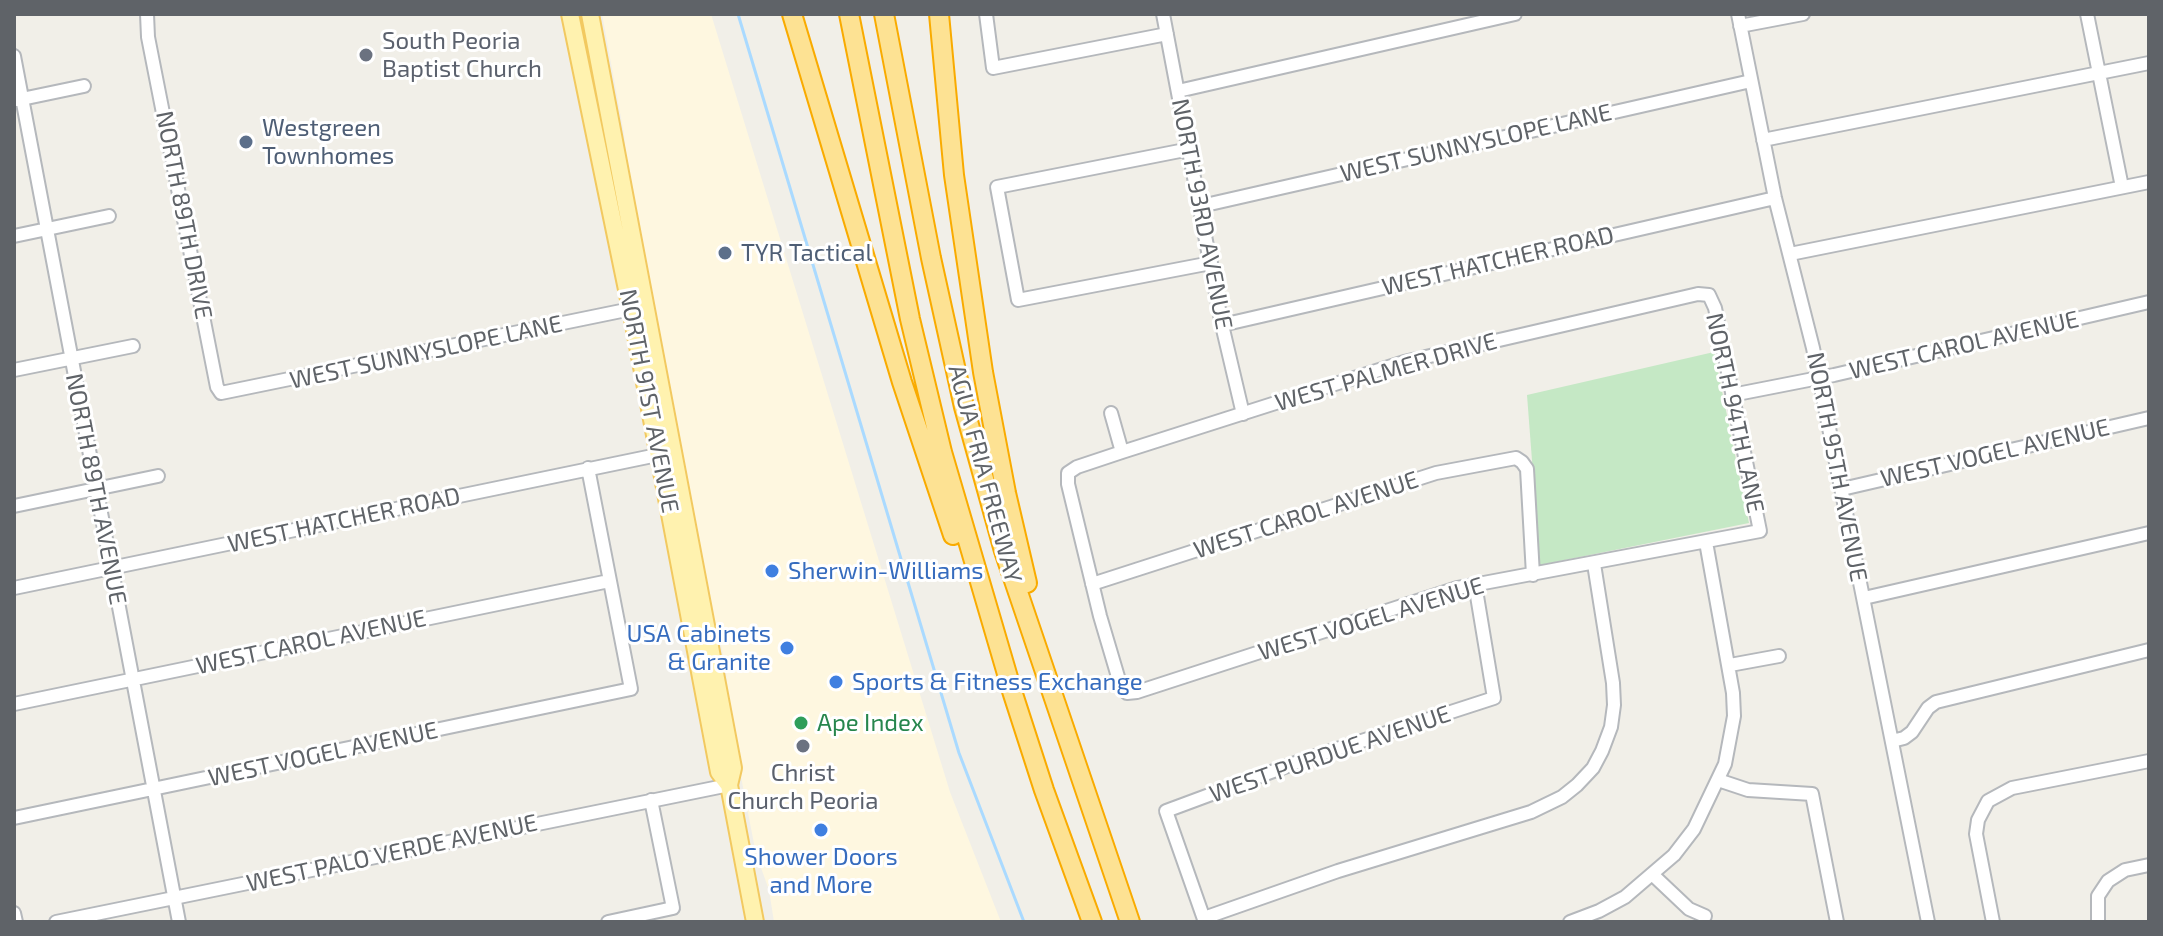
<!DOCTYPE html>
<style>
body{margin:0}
#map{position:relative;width:2163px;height:936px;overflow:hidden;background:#f1efe8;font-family:"Exo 2",sans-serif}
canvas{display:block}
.frame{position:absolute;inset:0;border:16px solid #5f6368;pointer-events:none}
</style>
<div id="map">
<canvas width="2163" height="936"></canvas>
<div class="frame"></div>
</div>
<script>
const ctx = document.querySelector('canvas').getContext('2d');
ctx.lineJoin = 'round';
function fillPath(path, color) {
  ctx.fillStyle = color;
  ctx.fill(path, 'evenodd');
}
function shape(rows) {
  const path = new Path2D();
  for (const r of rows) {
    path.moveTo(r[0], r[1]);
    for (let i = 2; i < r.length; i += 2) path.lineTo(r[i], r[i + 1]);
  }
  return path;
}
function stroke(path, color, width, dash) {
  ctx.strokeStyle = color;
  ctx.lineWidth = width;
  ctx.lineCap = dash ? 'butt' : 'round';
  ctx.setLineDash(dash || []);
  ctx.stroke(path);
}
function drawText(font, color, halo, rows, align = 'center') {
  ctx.font = font + ' "Exo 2",sans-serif';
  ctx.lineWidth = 6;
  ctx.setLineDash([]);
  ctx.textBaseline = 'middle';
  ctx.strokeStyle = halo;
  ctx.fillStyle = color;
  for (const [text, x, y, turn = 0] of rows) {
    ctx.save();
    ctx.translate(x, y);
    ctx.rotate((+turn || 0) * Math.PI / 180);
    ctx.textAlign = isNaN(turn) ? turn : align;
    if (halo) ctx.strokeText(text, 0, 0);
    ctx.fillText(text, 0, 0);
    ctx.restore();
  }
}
fillPath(shape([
 [602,14,711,14,950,792,1001,922,774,922,769,890,756,854,729,715,726,670,718,630,706,594,629,185,624,134]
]), '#fef7e0');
fillPath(shape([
 [1714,352,1749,523,1540,565,1527,395]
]), '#c5e8c5');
stroke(shape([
 [738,14,959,753,1024,922]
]), '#aadaff', 3);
const minor = shape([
 [147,14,148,37,217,387,221,393,631,309],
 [986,14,993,68,1167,34],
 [1163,14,1222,325,1243,414],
 [1738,14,1775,198,1813,348,1928,922],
 [2087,14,2122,187],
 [1740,26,1803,14],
 [14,56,179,922],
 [1178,91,1515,14],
 [17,100,84,86],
 [1763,140,2149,63],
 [1190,149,997,187,1018,300,1211,263],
 [1201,206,1751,81],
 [14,236,109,216],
 [1790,254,2149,182],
 [1698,294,1709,295,1715,308,1760,531,1457,588,1137,692,1127,693,1121,687,1100,616,1068,484,1068,473,1077,467,1122,452,1404,362,1698,294],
 [1222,325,1775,198],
 [14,370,133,346],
 [1732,395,1834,375,2149,302],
 [1111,413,1122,452],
 [1842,489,2149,418],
 [14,506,158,476],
 [1092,584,1436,473,1516,458,1522,462,1527,469,1533,575],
 [14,588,667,453],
 [1864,598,2149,533],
 [1730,665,1779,656],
 [14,704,609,581],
 [1892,741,1904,738,1912,732,1928,708,1936,702,2149,650],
 [1718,780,1748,790,1812,794,1837,922],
 [14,818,631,689,588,468],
 [1653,875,1689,909,1705,916],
 [14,913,16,922],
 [1204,918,1338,871,1531,812,1562,797,1577,785,1593,768,1602,751,1611,727,1614,705,1613,683,1594,564],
 [56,922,729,785],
 [608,922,673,908,651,800],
 [1205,922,1166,811,1306,759,1494,698,1475,584],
 [1570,922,1599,911,1625,897,1674,855,1694,829,1725,764,1734,716,1733,693,1706,542],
 [1993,922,1976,834,1978,820,1988,801,2012,788,2149,761],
 [2098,922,2098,896,2108,881,2125,870,2149,865]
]);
const major = shape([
 [570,14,631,309,719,772,729,785],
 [590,14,733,768,729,785,755,922]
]);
const highway = shape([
 [792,14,902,382,953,535],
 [849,14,910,319,942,452,1012,691,1044,790,1092,922],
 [884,14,931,258,964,407,1004,551,1130,922],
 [939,14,954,175,983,372,1006,493,1027,583]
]);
stroke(minor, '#b5b8bc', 16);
stroke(major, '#f2c960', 20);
stroke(highway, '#f9ab00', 22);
stroke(minor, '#fff', 12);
stroke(major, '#fff2af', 16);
stroke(highway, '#fde293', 18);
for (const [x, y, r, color] of [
 [366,55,8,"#6b7280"],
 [246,142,8,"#5c6f8a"],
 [725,253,8,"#5c6f8a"],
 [772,571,8,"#3f7fe0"],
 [787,648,8,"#3f7fe0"],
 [836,682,8,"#3f7fe0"],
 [801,723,8,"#2e9e5b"],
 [803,746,8,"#6b7280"],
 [821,830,8,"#3f7fe0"]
]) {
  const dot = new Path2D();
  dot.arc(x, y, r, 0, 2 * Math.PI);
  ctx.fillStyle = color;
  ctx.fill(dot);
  stroke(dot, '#fff', 3);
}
drawText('24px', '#5b616d', '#fff', [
 ["South Peoria",382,41],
 ["Baptist Church",382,69],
 ["Christ",803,773,"center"],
 ["Church Peoria",803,801,"center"]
], 'left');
drawText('24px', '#4e5e75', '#fff', [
 ["Westgreen",262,128],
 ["Townhomes",262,156],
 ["TYR Tactical",741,253]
], 'left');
drawText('24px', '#5f6368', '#fff', [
 ["WEST SUNNYSLOPE LANE",1476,143,-13],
 ["NORTH 93RD AVENUE",1202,214,79],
 ["NORTH 89TH DRIVE",184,215,79],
 ["WEST HATCHER ROAD",1498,261,-13],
 ["WEST CAROL AVENUE",1964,345,-13],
 ["WEST SUNNYSLOPE LANE",426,352,-12],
 ["WEST PALMER DRIVE",1386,372,-16],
 ["NORTH 91ST AVENUE",649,401,79],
 ["NORTH 94TH LANE",1735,413,78],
 ["WEST VOGEL AVENUE",1995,453,-13],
 ["NORTH 95TH AVENUE",1837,467,79],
 ["AGUA FRIA FREEWAY",985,474,75],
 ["NORTH 89TH AVENUE",96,489,79],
 ["WEST CAROL AVENUE",1306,515,-18],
 ["WEST HATCHER ROAD",344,520,-12],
 ["WEST VOGEL AVENUE",1371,619,-17],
 ["WEST CAROL AVENUE",311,642,-12],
 ["WEST VOGEL AVENUE",323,754,-12],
 ["WEST PURDUE AVENUE",1330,754,-19],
 ["WEST PALO VERDE AVENUE",392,853,-12]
]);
drawText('24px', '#366cbe', '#fff', [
 ["Sherwin-Williams",788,571],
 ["USA Cabinets",771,634,"right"],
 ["& Granite",771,662,"right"],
 ["Sports & Fitness Exchange",852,682],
 ["Shower Doors",821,857,"center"],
 ["and More",821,885,"center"]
], 'left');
drawText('24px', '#27864d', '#fff', [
 ["Ape Index",817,723]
], 'left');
</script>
